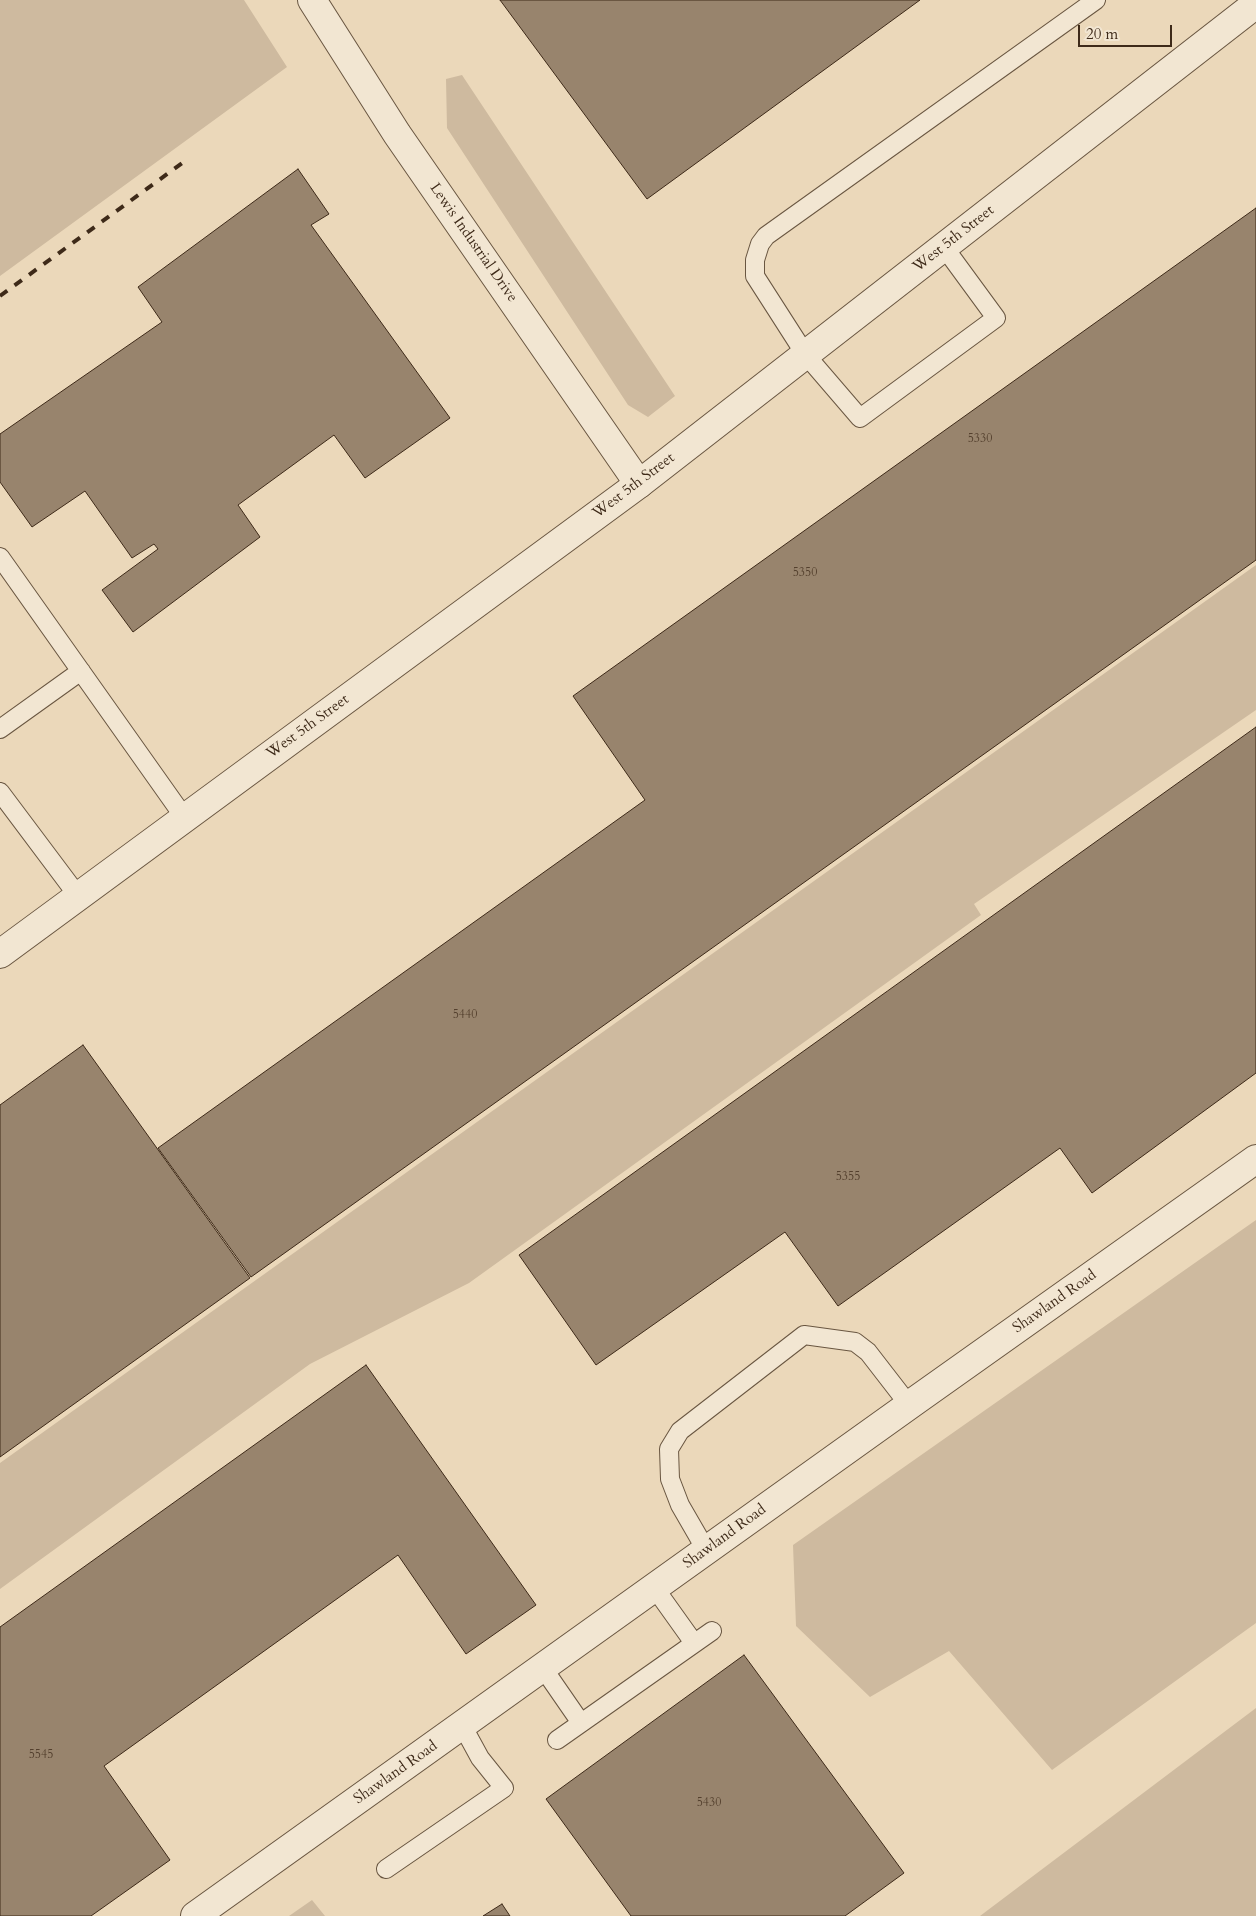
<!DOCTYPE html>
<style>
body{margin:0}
#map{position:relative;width:1256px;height:1916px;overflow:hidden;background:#ebd8ba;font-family:Cardo,serif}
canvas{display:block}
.scale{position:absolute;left:1078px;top:25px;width:94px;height:22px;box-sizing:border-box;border:2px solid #3e2a19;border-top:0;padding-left:6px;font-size:15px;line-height:18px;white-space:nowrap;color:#3e2a19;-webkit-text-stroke:4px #f2e6d2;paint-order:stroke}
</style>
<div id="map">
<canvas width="1256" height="1916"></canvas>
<div class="scale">20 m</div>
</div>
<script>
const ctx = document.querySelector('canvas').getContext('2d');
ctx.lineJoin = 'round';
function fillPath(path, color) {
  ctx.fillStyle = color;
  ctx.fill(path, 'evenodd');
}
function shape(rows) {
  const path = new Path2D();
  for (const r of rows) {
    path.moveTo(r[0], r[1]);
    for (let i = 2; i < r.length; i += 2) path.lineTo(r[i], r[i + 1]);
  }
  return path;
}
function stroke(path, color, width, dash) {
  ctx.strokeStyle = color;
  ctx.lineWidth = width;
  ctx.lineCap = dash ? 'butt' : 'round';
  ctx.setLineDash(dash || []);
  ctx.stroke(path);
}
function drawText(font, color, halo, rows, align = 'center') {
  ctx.font = font + ' Cardo,serif';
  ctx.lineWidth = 4;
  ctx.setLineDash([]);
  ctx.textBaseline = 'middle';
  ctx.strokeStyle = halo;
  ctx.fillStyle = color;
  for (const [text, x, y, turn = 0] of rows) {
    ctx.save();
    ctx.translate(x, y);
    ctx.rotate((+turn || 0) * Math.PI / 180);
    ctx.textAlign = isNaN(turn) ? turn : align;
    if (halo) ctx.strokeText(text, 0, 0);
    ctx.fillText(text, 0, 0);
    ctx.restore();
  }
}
fillPath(shape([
 [0,0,244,0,287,67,0,276],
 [462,75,675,396,648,417,628,405,447,128,446,79],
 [1256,565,1256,710,974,904,981,915,469,1283,310,1364,0,1589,0,1463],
 [1256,1220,1256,1623,1052,1770,949,1651,870,1697,796,1626,793,1545],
 [1256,1708,1256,1916,980,1916],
 [312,1900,325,1916,289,1916]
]), '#ceba9f');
const building = shape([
 [500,0,920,0,647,199,500,0],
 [298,169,329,214,311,225,450,418,365,478,334,435,238,505,260,537,133,632,102,590,158,549,154,544,132,558,85,491,32,527,0,482,0,434,162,322,138,287,298,169],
 [1256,208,1256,560,251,1277,158,1148,645,800,573,696,1256,208],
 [1256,727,1256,1073,1092,1193,1060,1148,838,1306,785,1232,596,1365,519,1255,1256,727],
 [83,1045,250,1278,0,1457,0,1105,83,1045],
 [366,1365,536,1605,466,1654,398,1555,104,1766,170,1860,91,1916,0,1916,0,1627,366,1365],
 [744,1655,904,1873,845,1916,631,1916,546,1799,744,1655],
 [502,1904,510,1916,483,1916,502,1904]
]);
fillPath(building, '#98846d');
stroke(building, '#3e2a19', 1);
const service = shape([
 [944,247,996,318,860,418,805,354,755,276,755,260,760,244,766,236,1096,0],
 [0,557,184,817],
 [0,729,81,671],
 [0,792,78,896],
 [706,1550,680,1505,670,1479,669,1449,680,1431,804,1335,855,1342,868,1352,909,1405],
 [654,1587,694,1643],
 [543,1668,581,1723],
 [557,1740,712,1631],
 [386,1869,504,1788,480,1758,462,1725]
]);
const minor = shape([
 [312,0,397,134,639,484],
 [195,1916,915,1401,1256,1159]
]);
const tertiary = shape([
 [0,954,639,484,1256,4]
]);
stroke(service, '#695641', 20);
stroke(minor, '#695641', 30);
stroke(tertiary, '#695641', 30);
stroke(service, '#f2e6d2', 18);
stroke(minor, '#f2e6d2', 28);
stroke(tertiary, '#f2e6d2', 28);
stroke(shape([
 [0,296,185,161]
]), '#3e2a19', 4, [9, 9]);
drawText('12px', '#54402e', null, [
 ["5330",980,439],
 ["5350",805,573],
 ["5440",465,1015],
 ["5355",848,1177],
 ["5545",41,1755],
 ["5430",709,1803]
]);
drawText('15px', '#3e2a19', '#f2e6d2', [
 ["West 5th Street",954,239,-38],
 ["Lewis Industrial Drive",473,243,55],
 ["West 5th Street",634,486,-37],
 ["West 5th Street",308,727,-36],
 ["Shawland Road",1055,1302,-35],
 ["Shawland Road",725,1537,-36],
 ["Shawland Road",396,1773,-35]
]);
</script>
